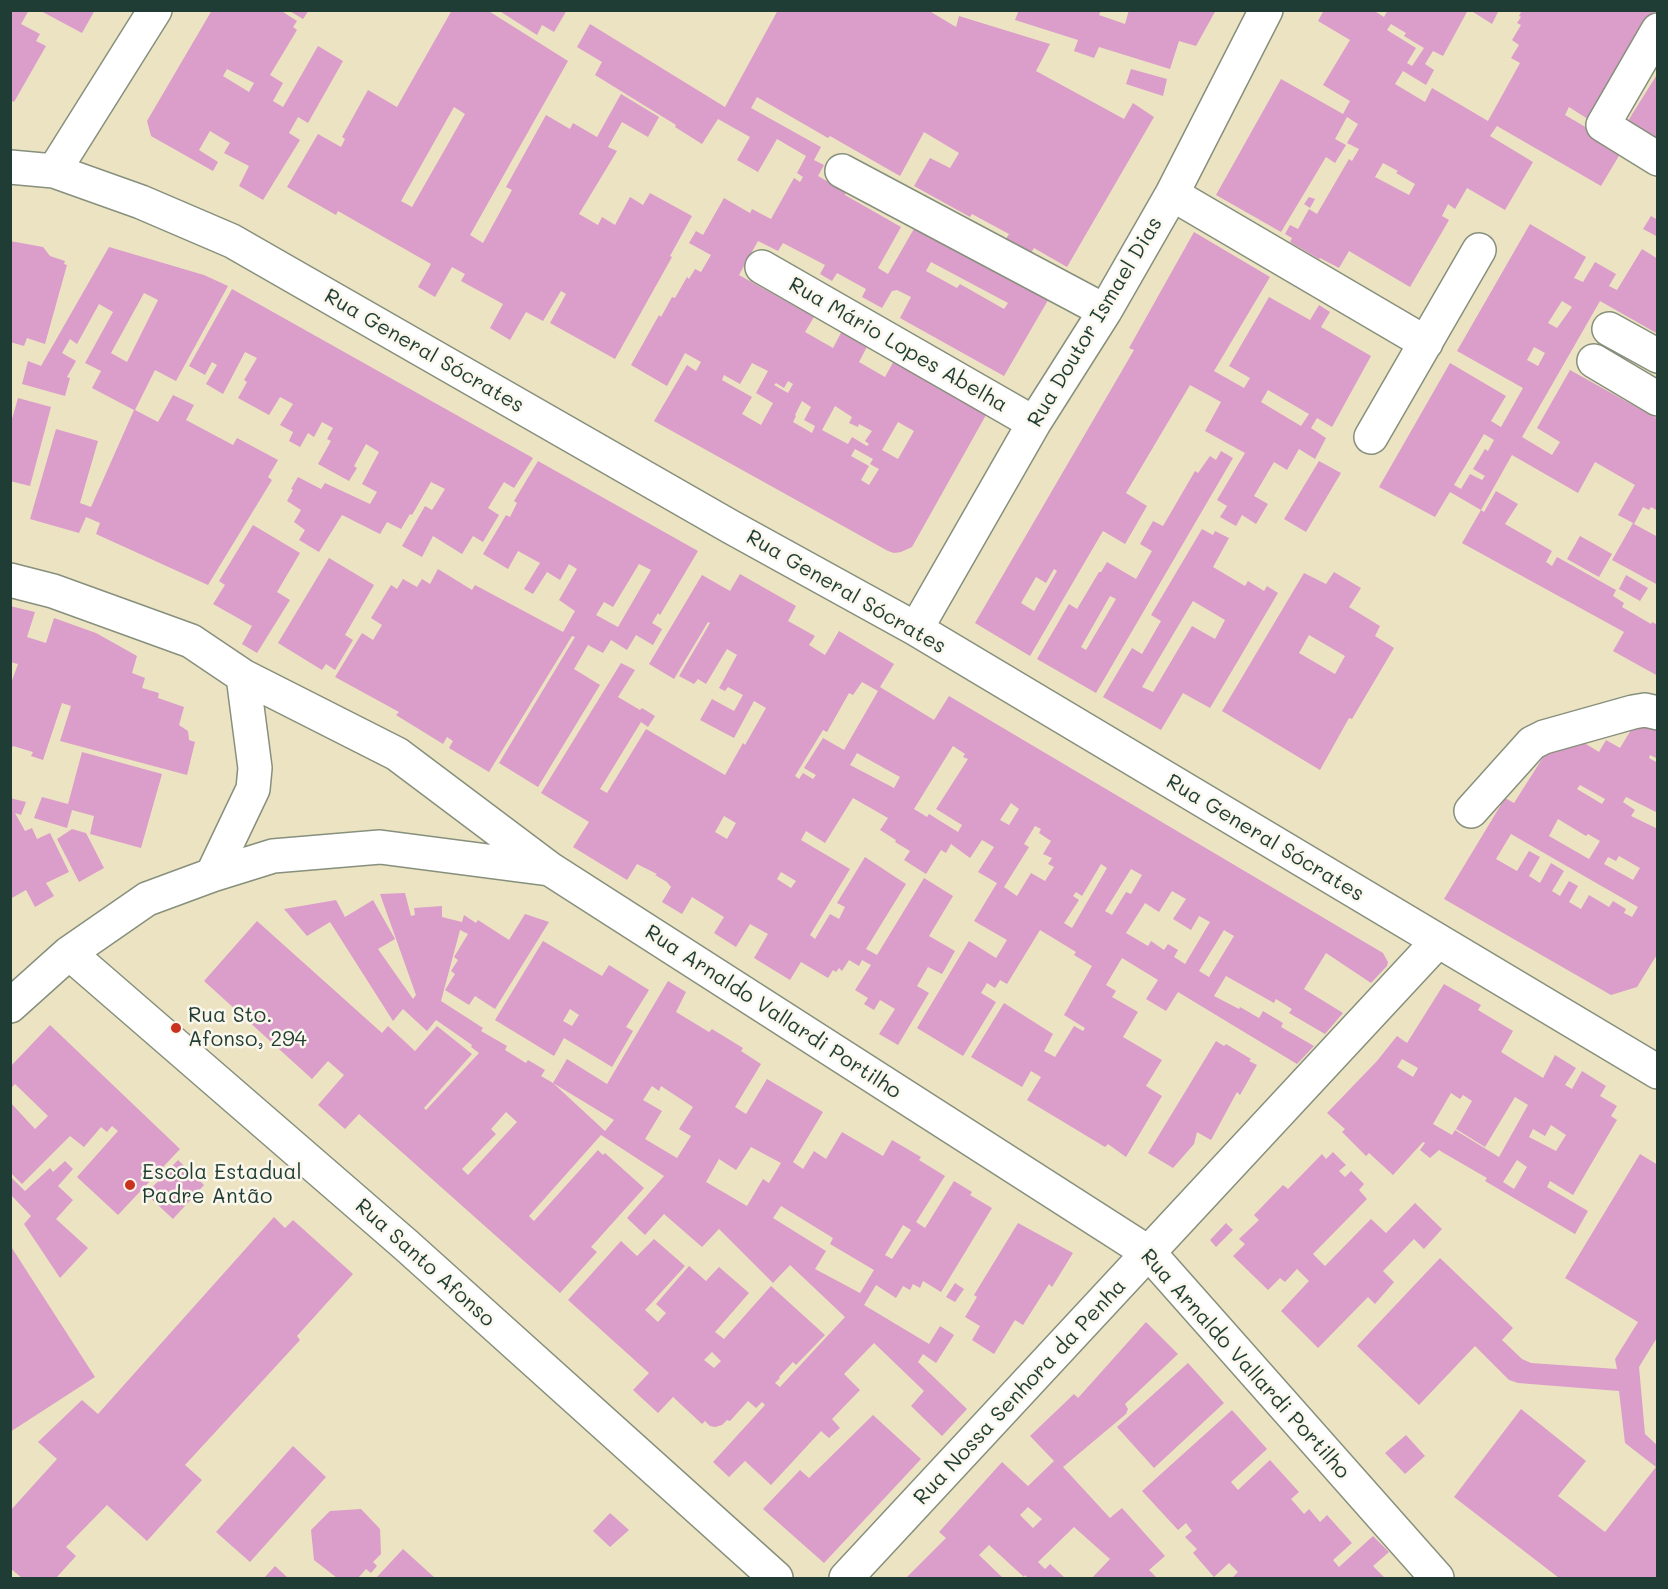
<!DOCTYPE html>
<meta charset="utf-8">
<style>
body{margin:0}
#map{position:relative;width:1668px;height:1589px;overflow:hidden;background:#ece3c3;font-family:Mali,sans-serif}
canvas{display:block}
.frame{position:absolute;inset:0;border:12px solid #1f3d34;pointer-events:none}
</style>
<div id="map">
<canvas width="1668" height="1589"></canvas>
<div class="frame"></div>
</div>
<script>
const ctx = document.querySelector('canvas').getContext('2d');
ctx.lineJoin = 'round';
function fillPath(path, color) {
  ctx.fillStyle = color;
  ctx.fill(path, 'evenodd');
}
function shape(rows) {
  const path = new Path2D();
  for (const r of rows) {
    path.moveTo(r[0], r[1]);
    for (let i = 2; i < r.length; i += 2) path.lineTo(r[i], r[i + 1]);
  }
  return path;
}
function stroke(path, color, width, dash) {
  ctx.strokeStyle = color;
  ctx.lineWidth = width;
  ctx.lineCap = dash ? 'butt' : 'round';
  ctx.setLineDash(dash || []);
  ctx.stroke(path);
}
function drawText(font, color, halo, rows, align = 'center') {
  ctx.font = font + ' Mali,sans-serif';
  ctx.lineWidth = 5;
  ctx.setLineDash([]);
  ctx.textBaseline = 'middle';
  ctx.strokeStyle = halo;
  ctx.fillStyle = color;
  for (const [text, x, y, turn = 0] of rows) {
    ctx.save();
    ctx.translate(x, y);
    ctx.rotate((+turn || 0) * Math.PI / 180);
    ctx.textAlign = isNaN(turn) ? turn : align;
    if (halo) ctx.strokeText(text, 0, 0);
    ctx.fillText(text, 0, 0);
    ctx.restore();
  }
}
fillPath(shape([
 [10,10,29,10,21,24,40,34,36,41,46,46,14,102,10,100],
 [39,10,95,10,82,33],
 [212,10,280,10,297,21,293,27,297,30,270,75,283,83,273,101,283,107,318,46,343,61,308,123,298,117,289,133,300,140,263,200,239,186,249,166,224,153,230,143,210,131,199,150,218,162,213,171,151,136,147,121],
 [227,69,254,83,249,92,223,76],
 [288,10,309,10,303,19],
 [452,10,487,10,568,61,470,235,483,243,512,190,506,187,546,115,570,129,573,123,597,137,621,94,659,117,648,137,622,122,608,147,617,151,579,214,598,225,602,217,615,225,630,197,643,205,650,193,692,216,670,256,672,257,615,359,550,323,566,294,561,291,543,321,526,312,510,340,490,328,503,304,461,281,465,274,452,267,435,297,418,287,431,264,338,211,336,215,287,187,318,134,341,147,345,139,342,137,368,90,397,107],
 [454,107,465,114,412,207,401,201],
 [498,10,567,10,554,32,542,25,537,35],
 [778,10,932,10,931,12,956,27,959,16,1050,44,1036,71,1124,119,1133,103,1154,117,1067,267,1034,248,1026,261,1001,247,1009,234,972,214,970,217,914,186,930,158,950,168,959,153,924,132,900,176,830,136,828,138,757,97,751,108,821,147,814,160,824,165,818,176,846,192,845,195,901,227,878,268,888,274,919,220,946,235,942,243,973,260,974,257,1051,295,1004,376,900,318,911,297,897,290,892,291,882,308,862,297,866,289,837,273,832,281,820,274,825,265,783,243,778,251,758,241,739,275,814,317,805,332,833,348,843,329,869,343,859,362,885,377,895,359,924,376,922,379,986,415,912,547,901,552,894,553,888,551,654,421,687,365,696,371,701,362,685,353,667,386,631,365,659,315,661,317,672,297,675,298,687,277,689,279,695,269,701,272,711,255,689,243,696,231,703,235,724,198,750,213,752,209,771,219,794,178,800,182,803,177,797,173,806,156,777,139,758,172,737,160,750,137,718,119,702,144,675,127,676,125,595,75,602,62,577,47,590,24,725,107],
 [931,262,1008,303,1004,309,960,284,957,288,926,271],
 [752,363,768,371,756,393,773,403,761,425,742,414,752,397,722,380,724,375,740,384],
 [788,381,793,384,788,393,774,385,776,383,784,388],
 [802,401,811,407,804,420,815,426,812,433,793,422,796,416,795,415],
 [835,406,852,417,849,423,858,427,859,424,872,431,865,441,869,444,867,446,852,437,848,444,822,430],
 [898,422,914,431,898,459,882,450],
 [855,449,873,459,870,464,879,469,869,485,861,480,869,466,851,456],
 [1019,10,1101,10,1099,15,1125,24,1129,10,1216,10,1196,46,1179,41,1170,69,1099,47,1094,58,1074,51,1078,40,1015,20],
 [1324,10,1373,10,1384,17,1388,10,1468,10,1443,56,1433,51,1425,64,1434,70,1426,85,1403,71,1395,84,1425,102,1432,88,1488,121,1520,63,1511,58,1519,45,1512,40,1521,25,1517,23,1521,17,1519,16,1522,10,1655,10,1591,121,1569,107,1565,115,1623,149,1601,186,1497,126,1490,136,1533,162,1505,210,1467,188,1455,209,1448,204,1442,216,1449,220,1410,287,1349,251,1339,268,1320,258,1319,259,1290,242,1292,238,1285,234,1290,225,1298,229,1309,209,1317,214,1349,159,1352,161,1359,149,1347,143,1358,124,1347,117,1335,139,1346,145,1335,163,1326,157,1281,232,1216,195,1281,79,1343,114,1350,101,1323,85,1350,40,1318,21],
 [1391,24,1406,33,1404,36,1424,48,1412,66,1407,63,1416,48,1387,30],
 [1383,163,1398,171,1396,173,1415,184,1409,195,1375,177],
 [1470,10,1499,10,1492,24],
 [1131,69,1167,79,1163,96,1126,84],
 [1658,73,1658,142,1626,124],
 [1309,197,1315,199,1310,208,1304,204],
 [1651,216,1658,220,1658,237,1643,229],
 [1530,224,1586,257,1574,278,1583,282,1595,262,1616,274,1609,286,1617,290,1642,249,1658,259,1658,334,1600,301,1522,437,1552,455,1560,442,1537,428,1570,370,1658,419,1658,511,1651,507,1649,510,1643,507,1634,524,1658,537,1658,585,1612,560,1633,523,1618,515,1635,485,1595,462,1578,493,1512,455,1481,510,1450,492,1435,517,1379,487,1450,363,1506,396,1491,421,1501,427,1523,388,1457,351],
 [1562,301,1572,307,1557,328,1548,323],
 [1534,347,1545,353,1538,366,1527,360],
 [1484,434,1494,440,1488,451,1485,449,1473,469,1485,476,1482,480,1470,474,1461,489,1454,485],
 [1194,232,1270,277,1214,371,1244,388,1250,378,1229,366,1269,297,1310,320,1319,305,1330,312,1321,327,1371,356,1332,427,1317,418,1311,428,1326,438,1315,459,1299,449,1287,470,1274,462,1254,496,1268,504,1256,524,1242,515,1236,526,1220,517,1227,506,1217,500,1245,453,1205,431,1221,402,1190,385,1126,493,1147,506,1125,544,1103,531,1030,656,975,623,1134,350,1129,348],
 [1268,390,1309,414,1301,426,1261,402],
 [1054,569,1057,571,1034,611,1021,603,1036,577,1046,583],
 [10,241,43,247,50,256,65,261,64,264,67,265,45,344,27,338,24,346,10,342],
 [109,247,204,275,228,286,176,381,155,370,135,410,158,422,173,395,194,405,186,420,233,445,237,438,278,460,268,477,272,480,208,585,96,534,100,523,86,517,79,533,30,519,56,429,98,441,80,503,91,507,134,410,92,388,101,371,85,363,113,312,99,304,77,344,70,339,62,353,76,361,67,377,70,378,65,396,22,384,28,361,41,366],
 [144,293,158,300,127,362,111,353],
 [232,289,533,458,514,488,504,482,488,508,499,515,483,542,473,536,462,554,433,536,422,557,402,546,425,506,432,510,445,489,431,482,412,515,410,514,401,529,387,522,380,534,342,515,319,552,299,540,305,530,294,522,301,510,287,501,293,490,291,489,298,477,321,489,325,483,370,504,377,492,362,484,379,452,366,444,354,466,357,468,349,481,318,464,331,441,327,439,333,428,322,422,314,437,308,433,300,447,289,441,293,432,280,425,293,404,280,397,269,415,238,398,247,382,244,380,257,358,245,352,223,394,206,384,217,365,212,362,205,375,189,366],
 [18,398,51,407,30,486,10,481,10,426],
 [1221,451,1233,458,1096,693,1037,659,1069,604,1077,609,1099,572,1101,572,1107,562,1136,579,1152,551,1140,544,1153,521,1163,526,1195,471,1198,473,1210,456,1216,460],
 [1110,596,1116,599,1086,650,1081,647],
 [538,461,698,551,660,615,658,613,652,623,662,629,653,645,636,635,627,650,611,640,603,653,588,645,574,669,600,685,538,787,499,763,575,637,572,636,489,772,449,748,453,741,447,737,443,744,396,715,399,712,335,677,362,633,373,640,382,625,371,618,391,585,397,589,403,579,417,587,422,579,430,584,438,569,472,590,475,585,563,632,575,611,559,600,577,569,569,564,560,580,547,572,533,594,524,589,540,563,518,551,508,569,483,554,506,515,510,517,517,503,514,501],
 [639,564,651,570,618,627,596,615,604,602,613,607],
 [1319,461,1341,473,1306,532,1284,519],
 [1496,491,1518,504,1505,524,1552,551,1546,562,1552,566,1557,557,1616,590,1613,596,1624,603,1622,607,1651,624,1652,622,1658,625,1658,676,1613,651,1624,632,1462,543,1481,510,1484,512],
 [253,525,300,553,277,592,290,600,257,653,242,644,252,626,213,604,225,585,219,581],
 [1202,529,1213,535,1215,531,1229,538,1213,567,1245,586,1248,581,1264,591,1267,586,1278,593,1210,708,1183,693,1161,730,1103,697,1132,648,1142,654,1161,621,1151,615],
 [1193,601,1225,620,1215,639,1192,626,1153,692,1142,687],
 [1580,536,1612,554,1599,577,1567,559],
 [329,558,374,585,345,635,353,640,335,670,326,664,322,670,278,643],
 [1334,572,1361,588,1349,607,1380,626,1375,636,1394,648,1352,719,1349,718,1320,770,1222,711,1304,573,1326,584],
 [1309,635,1345,656,1335,674,1299,653],
 [740,574,796,606,788,621,815,636,809,645,825,655,839,631,894,664,880,687,934,720,949,696,1383,953,1388,962,1387,966,1371,983,1326,953,1304,989,1343,1013,1325,1034,1289,1013,1292,1009,1276,999,1274,1003,1226,976,1214,996,1239,1009,1240,1007,1259,1018,1263,1011,1283,1023,1281,1027,1314,1046,1297,1064,1178,992,1166,1011,1146,999,1158,980,1122,958,1106,985,1116,991,1112,997,1138,1012,1123,1037,1162,1060,1146,1086,1162,1096,1126,1157,1108,1144,1105,1147,1027,1100,1041,1077,1031,1071,1022,1087,971,1057,1004,1003,1053,1034,1044,1051,1055,1057,1074,1026,1083,1031,1085,1028,1064,1015,1092,966,1074,955,1076,952,1040,930,1007,984,1000,980,995,988,987,983,981,993,996,1002,963,1056,917,1028,969,941,996,958,1007,940,974,921,997,883,978,872,994,847,982,840,970,858,951,844,946,853,941,850,926,874,904,860,910,851,895,842,896,840,880,830,888,818,853,798,825,843,806,831,801,840,850,869,810,935,815,939,830,914,839,919,845,907,837,903,865,857,906,884,866,949,877,955,924,878,953,896,929,936,955,951,942,974,928,967,917,986,929,993,898,1045,879,1034,895,1009,880,1000,874,1010,864,1004,868,998,855,990,871,965,862,960,859,966,849,960,842,971,839,968,836,972,833,970,828,978,801,962,790,980,754,958,768,934,750,924,736,947,714,933,724,917,692,897,682,914,662,902,671,887,667,882,655,875,657,874,637,864,627,880,573,847,589,822,541,793,621,663,635,670,618,697,640,710,642,708,655,716,648,727,641,722,600,789,607,793,646,729,725,775,743,743,745,745,766,708,754,701,734,738,700,720,712,699,734,711,743,695,728,687,725,691,719,688,737,655,727,649,706,684,698,679,694,684,679,676,710,623,708,622,674,679,649,664,702,575,730,591],
 [862,682,878,691,844,750,823,738,804,768,816,775,813,779,803,773,799,779,795,776,823,730,827,732,849,693,853,695],
 [953,746,965,754,963,757,968,759,936,809,962,825,958,832,929,814,927,817,914,809],
 [857,753,900,777,894,788,850,765],
 [1011,803,1019,809,1009,825,1000,820],
 [724,816,736,823,727,839,715,832],
 [1035,826,1041,829,1039,833,1051,841,1043,854,1052,858,1048,864,1054,867,1045,881,1031,873,1017,896,1004,887,1029,847,1024,844],
 [1101,864,1107,868,1072,928,1064,923,1079,900,1073,896,1076,892,1082,896],
 [1131,869,1142,875,1131,894,1126,892,1112,915,1105,911],
 [781,872,796,881,791,888,777,879],
 [1172,891,1186,899,1173,919,1191,930,1199,916,1210,922,1185,964,1174,957,1178,950,1168,944,1164,950,1151,941,1148,946,1126,933,1145,903,1159,912],
 [1224,930,1234,936,1209,977,1199,971],
 [1626,575,1648,588,1640,601,1619,589],
 [10,606,35,612,27,637,46,643,54,618,96,633,137,656,132,673,145,678,142,688,159,693,158,698,184,707,179,725,188,731,189,740,195,742,187,775,60,741,71,706,62,703,43,760,31,756,33,752,13,746,10,750,10,686,18,664,10,662],
 [1634,725,1658,726,1658,759,1650,755,1649,758,1658,763,1658,813,1626,797,1623,802,1635,810,1631,816,1658,829,1658,953,1637,987,1611,995,1444,899,1505,798,1514,803,1549,748,1581,741,1599,752,1606,740,1620,748],
 [1580,785,1605,799,1602,804,1577,789],
 [1558,819,1586,836,1588,834,1600,841,1589,859,1549,836],
 [1511,834,1638,907,1632,917,1624,913,1626,909,1613,901,1609,907,1589,895,1581,909,1569,902,1578,886,1569,881,1560,896,1552,891,1564,871,1551,863,1540,883,1529,876,1540,857,1529,851,1517,871,1496,859],
 [1619,856,1640,868,1633,880,1604,864,1608,857,1616,861],
 [82,752,162,774,141,848,90,834,94,816,72,810,67,828,34,818,42,797,68,804],
 [10,798,26,802,21,815,15,813,25,831,32,828,37,839,50,833,69,872,46,883,54,896,35,907,26,890,10,899],
 [72,829,86,833,104,868,79,882,57,839],
 [405,893,411,916,415,915,414,908,442,906,442,917,462,922,464,915,476,923,478,920,509,940,525,914,549,922,495,1009,475,996,469,1005,445,990,455,974,451,971,458,960,454,957,468,934,460,930,441,1001,483,1028,481,1031,507,1046,505,1050,526,1063,528,1060,545,1070,541,1076,553,1083,605,1131,614,1120,553,1083,567,1059,607,1084,668,981,686,992,676,1012,709,1032,712,1029,743,1048,741,1051,761,1064,735,1107,746,1114,767,1079,823,1112,793,1162,803,1169,814,1151,826,1159,842,1132,883,1156,892,1140,921,1157,919,1160,945,1176,916,1222,925,1228,954,1181,972,1192,970,1195,992,1208,941,1292,923,1281,920,1288,913,1284,910,1290,903,1286,896,1298,876,1285,864,1305,929,1344,940,1326,954,1335,936,1363,923,1354,918,1362,967,1409,942,1436,911,1406,924,1391,874,1343,844,1374,860,1390,832,1419,840,1428,829,1438,821,1431,771,1485,745,1461,729,1477,713,1462,765,1405,762,1402,756,1408,748,1401,730,1421,727,1420,722,1425,715,1427,710,1426,705,1421,702,1424,673,1397,658,1413,633,1390,649,1373,568,1300,621,1241,637,1256,654,1239,685,1266,645,1310,658,1322,666,1313,656,1304,689,1266,706,1281,719,1267,749,1293,715,1332,724,1339,771,1286,825,1335,796,1365,793,1362,779,1377,780,1378,775,1383,780,1387,845,1317,807,1281,790,1265,773,1283,719,1229,702,1247,664,1214,645,1235,627,1218,664,1176,601,1135,529,1216,534,1221,598,1150,603,1155,605,1153,644,1188,591,1247,597,1252,560,1293,359,1114,345,1129,318,1105,344,1075,328,1061,312,1079,204,981,257,921,382,1033,388,1026,415,1051,437,1026,472,1054,424,1108,426,1110,479,1053,471,1047,472,1045,436,1020,427,1031,403,1009,393,1021,330,922,307,936,284,909,336,900,345,917,373,900,395,939,378,949,413,999,416,995,380,894],
 [652,1086,659,1091,661,1086,693,1107,679,1129,691,1136,677,1158,645,1139,662,1111,643,1100],
 [506,1112,517,1122,468,1175,462,1169,496,1134,491,1129],
 [751,1147,781,1163,769,1183,763,1179,747,1206,706,1182,719,1159,736,1170],
 [781,1206,833,1238,830,1244,874,1270,860,1293,815,1269,826,1251,773,1218],
 [903,1225,911,1230,892,1259,885,1255],
 [712,1352,721,1361,714,1368,704,1360],
 [543,941,602,976,609,965,649,990,626,1027,633,1031,612,1067,564,1038,554,1056,495,1020],
 [570,1009,579,1015,572,1026,563,1021],
 [1444,984,1481,1005,1478,1010,1513,1031,1501,1052,1543,1078,1555,1055,1576,1068,1565,1085,1572,1089,1582,1071,1606,1086,1600,1096,1617,1106,1611,1116,1617,1120,1573,1195,1550,1181,1547,1187,1588,1211,1575,1234,1485,1181,1487,1178,1442,1152,1439,1150,1430,1158,1420,1150,1425,1143,1423,1142,1393,1175,1369,1153,1366,1156,1342,1132,1345,1129,1327,1113,1377,1061,1397,1036,1407,1043],
 [1402,1059,1418,1068,1413,1077,1397,1067],
 [1451,1093,1460,1099,1463,1095,1472,1101,1456,1129,1485,1147,1515,1097,1528,1105,1499,1157,1455,1130,1452,1135,1433,1124],
 [1551,1125,1566,1135,1556,1151,1529,1137,1533,1129,1545,1136],
 [1517,1160,1527,1167,1514,1189,1503,1182],
 [50,1025,180,1149,118,1215,77,1177,118,1131,112,1126,107,1132,101,1127,84,1147,70,1136,22,1184,10,1172,10,1102,35,1129,48,1116,15,1084,10,1089,10,1067],
 [1216,1041,1224,1046,1226,1044,1251,1059,1249,1061,1257,1065,1240,1095,1237,1092,1211,1140,1197,1132,1194,1144,1173,1168,1148,1153],
 [1333,1152,1346,1165,1339,1171,1345,1177,1351,1171,1364,1184,1359,1190,1367,1199,1313,1254,1325,1266,1371,1219,1386,1233,1415,1203,1442,1229,1424,1249,1414,1239,1383,1271,1394,1282,1375,1304,1368,1297,1318,1348,1281,1311,1309,1281,1297,1269,1285,1282,1280,1278,1268,1290,1233,1256,1245,1244,1239,1239,1259,1220,1254,1215,1283,1185,1288,1189,1322,1154,1326,1159],
 [1640,1154,1658,1165,1658,1336,1639,1367,1645,1434,1658,1446,1658,1578,1559,1578,1454,1497,1521,1409,1586,1461,1558,1496,1605,1532,1656,1467,1625,1443,1619,1391,1518,1383,1509,1380,1475,1346,1419,1405,1357,1346,1440,1258,1513,1328,1502,1340,1522,1359,1531,1363,1617,1369,1615,1359,1638,1322,1565,1278],
 [178,1160,204,1185,173,1219,146,1194],
 [65,1161,73,1169,58,1186,73,1200,56,1219,88,1248,60,1278,24,1224,31,1216,12,1196,10,1197,10,1176,25,1191,50,1168,53,1172],
 [274,1217,285,1228,293,1220,353,1274,297,1336,300,1340,185,1465,202,1480,147,1541,107,1505,66,1547,76,1556,56,1578,22,1578,10,1568,10,1511,57,1459,38,1442,82,1400,98,1414],
 [1018,1223,1073,1253,1052,1287,1049,1284,1023,1325,1015,1320,994,1354,972,1340,980,1326,965,1317,977,1297,974,1295],
 [1226,1223,1233,1230,1216,1247,1210,1240],
 [10,1245,95,1377,10,1432],
 [955,1283,964,1289,955,1302,946,1297],
 [1146,1322,1178,1354,1125,1404,1128,1409,1126,1414,1063,1467,1110,1518,1122,1508,1165,1556,1149,1570,1157,1578,1092,1578,1110,1559,1074,1527,1038,1562,1045,1569,1050,1564,1065,1578,1028,1578,1025,1575,1024,1577,989,1545,979,1555,1003,1578,906,1578,946,1538,939,1532,1002,1462,1028,1486,1054,1461,1030,1436,1074,1394,1078,1398],
 [1028,1507,1042,1519,1033,1528,1020,1515],
 [1188,1363,1224,1403,1154,1468,1117,1427],
 [1232,1410,1267,1449,1231,1482,1238,1490,1270,1460,1299,1492,1291,1499,1304,1514,1309,1509,1320,1522,1327,1515,1352,1543,1333,1560,1339,1567,1373,1536,1389,1552,1373,1566,1385,1578,1232,1578,1238,1572,1229,1563,1214,1577,1193,1553,1197,1549,1185,1537,1192,1531,1186,1523,1178,1530,1142,1491],
 [873,1415,921,1459,824,1563,763,1509,800,1470,809,1478],
 [1406,1435,1425,1456,1405,1474,1385,1453],
 [293,1446,326,1477,250,1562,216,1532],
 [361,1509,380,1529,381,1554,373,1562,377,1566,371,1573,366,1569,358,1578,337,1578,314,1560,311,1530,330,1511],
 [610,1513,629,1530,610,1547,593,1531],
 [403,1549,435,1578,376,1578],
 [275,1566,288,1578,264,1578]
]), '#db9dc9');
const minor = shape([
 [1658,30,1603,125,1658,159],
 [10,167,54,171,141,202,232,241,731,527,916,629,1658,1072],
 [54,171,155,10],
 [842,171,1105,311],
 [1172,194,1426,343],
 [762,267,1034,423],
 [1609,329,1658,356],
 [1594,361,1658,399],
 [1371,437,1479,250],
 [10,580,53,591,191,641,243,676,397,754,550,869,1149,1253,1437,1578],
 [916,629,1034,423,1105,311,1172,194,1266,10],
 [1471,811,1532,743,1544,737,1633,712,1645,710,1658,713],
 [212,875,253,789,255,768,243,676],
 [69,953,406,1245,776,1578],
 [10,1006,69,953,147,899,212,875,273,856,380,847,549,869],
 [846,1578,1438,941]
]);
stroke(minor, '#86907c', 36);
stroke(minor, '#fff', 33);
for (const [x, y, r, color] of [
 [176,1028,6,"#c8321e"],
 [130,1185,6,"#c8321e"]
]) {
  const dot = new Path2D();
  dot.arc(x, y, r, 0, 2 * Math.PI);
  ctx.fillStyle = color;
  ctx.fill(dot);
  stroke(dot, '#fbf7ec', 2);
}
drawText('21px', '#1f3d34', '#fbf7ec', [
 ["Rua Doutor Ismael Dias",1095,322,-59],
 ["Rua Mário Lopes Abelha",898,345,30],
 ["Rua General Sócrates",424,351,30],
 ["Rua General Sócrates",846,592,30],
 ["Rua General Sócrates",1265,838,31],
 ["Rua Arnaldo Vallardi Portilho",773,1012,33],
 ["Rua Santo Afonso",425,1263,42],
 ["Rua Arnaldo Vallardi Portilho",1245,1364,48],
 ["Rua Nossa Senhora da Penha",1020,1392,-47]
]);
drawText('21px', '#1f3d34', '#fbf7ec', [
 ["Rua Sto.",188,1016],
 ["Afonso, 294",188,1040],
 ["Escola Estadual",142,1173],
 ["Padre Antão",142,1197]
], 'left');
</script>
